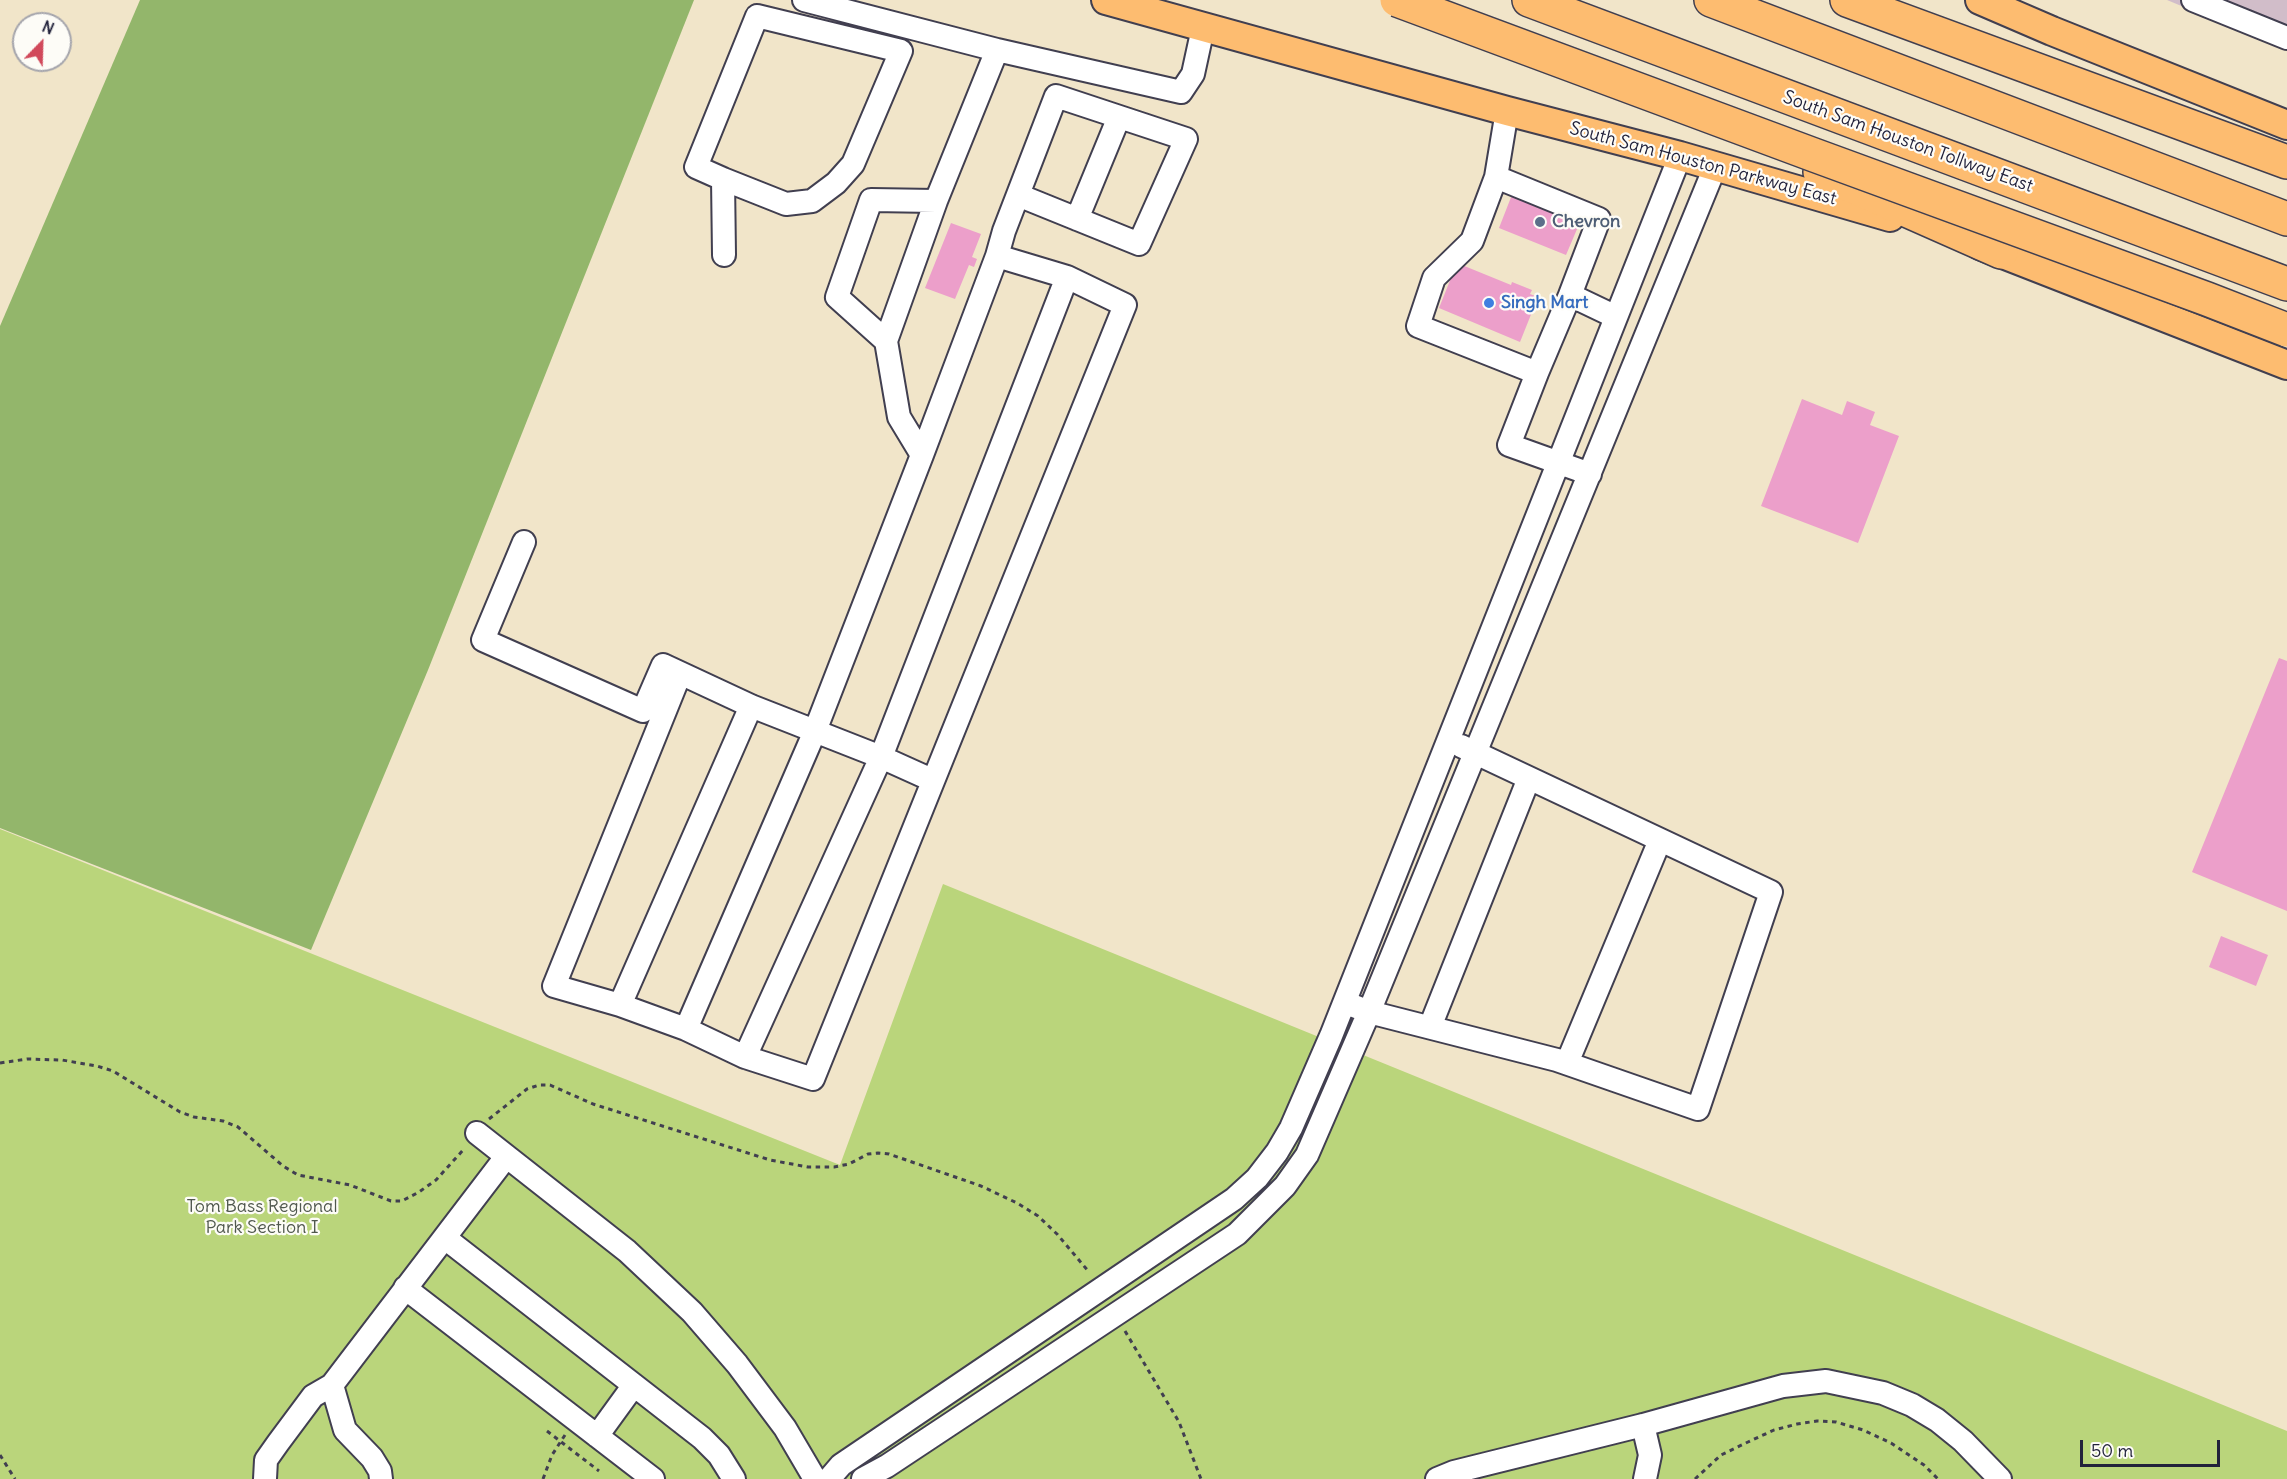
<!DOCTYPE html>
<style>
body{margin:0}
#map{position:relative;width:2287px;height:1479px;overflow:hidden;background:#f1e5c9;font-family:Delius,sans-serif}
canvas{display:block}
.north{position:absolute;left:12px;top:12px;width:60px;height:60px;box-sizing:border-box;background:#fdfcf7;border:2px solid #a5a5ac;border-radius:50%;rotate:23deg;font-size:16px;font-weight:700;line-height:24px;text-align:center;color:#22223b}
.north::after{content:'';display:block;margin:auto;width:21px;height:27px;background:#d1495b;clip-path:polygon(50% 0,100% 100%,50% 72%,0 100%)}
.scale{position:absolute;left:2080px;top:1440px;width:140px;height:27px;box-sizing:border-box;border:3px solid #22223b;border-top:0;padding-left:8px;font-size:18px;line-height:21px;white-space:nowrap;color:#22223b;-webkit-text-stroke:4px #fdfcf7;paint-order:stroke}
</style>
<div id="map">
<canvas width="2287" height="1479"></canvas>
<div class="north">N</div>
<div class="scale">50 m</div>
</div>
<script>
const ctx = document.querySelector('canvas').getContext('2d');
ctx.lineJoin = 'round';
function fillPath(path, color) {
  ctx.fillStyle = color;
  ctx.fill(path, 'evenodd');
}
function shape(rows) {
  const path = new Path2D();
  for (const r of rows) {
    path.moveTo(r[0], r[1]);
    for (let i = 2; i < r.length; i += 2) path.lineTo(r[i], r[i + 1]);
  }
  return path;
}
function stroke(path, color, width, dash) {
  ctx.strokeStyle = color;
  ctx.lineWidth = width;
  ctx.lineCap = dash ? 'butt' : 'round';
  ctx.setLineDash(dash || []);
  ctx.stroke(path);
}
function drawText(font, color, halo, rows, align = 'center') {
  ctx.font = font + ' Delius,sans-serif';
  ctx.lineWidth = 4.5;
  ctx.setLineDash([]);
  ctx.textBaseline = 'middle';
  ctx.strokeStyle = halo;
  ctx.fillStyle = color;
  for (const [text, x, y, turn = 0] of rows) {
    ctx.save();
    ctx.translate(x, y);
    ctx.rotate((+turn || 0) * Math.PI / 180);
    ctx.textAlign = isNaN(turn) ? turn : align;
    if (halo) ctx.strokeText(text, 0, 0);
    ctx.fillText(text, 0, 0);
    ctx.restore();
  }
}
fillPath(shape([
 [2167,0,2287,0,2287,50]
]), '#d1bdc9');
fillPath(shape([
 [0,829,840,1165,943,884,2287,1431,2287,1479,0,1479]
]), '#bad57b');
fillPath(shape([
 [140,0,694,0,428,670,311,950,0,828,0,326]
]), '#93b66b');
fillPath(shape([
 [1515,187,1583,215,1566,255,1499,228],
 [951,223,981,234,972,257,977,259,974,267,969,265,955,299,925,288],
 [1457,263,1511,285,1512,282,1532,290,1530,294,1538,297,1520,342,1439,308],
 [1802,399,1842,415,1847,401,1875,412,1870,425,1899,436,1858,543,1761,506],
 [2279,658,2287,661,2287,911,2192,872],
 [2221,936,2268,955,2256,986,2209,967]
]), '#ec9fca');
const minor = shape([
 [804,0,997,50,1181,92,1193,74,1203,28],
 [2193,0,2287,38],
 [1507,111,1496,177,1472,241,1434,278,1418,326,1537,373,1509,445,1590,474],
 [1496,177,1599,219,1570,295],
 [723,179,786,204,812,201,836,183,853,164,901,51,757,16,696,167,723,179,724,255],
 [936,201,871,200,837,297,886,341,936,201,997,50],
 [1077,219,1119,117],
 [886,341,899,417,922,455],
 [1537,373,1570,295,1616,317],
 [524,542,483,640,643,711,663,665,751,706,881,757,932,780],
 [751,706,620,1005,686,1029,745,1057,881,757,1067,277,997,256],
 [620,1005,554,986,680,674],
 [1354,1006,1369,1012,1557,1060,1698,1109,1771,892,1461,746],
 [1430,1027,1529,778],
 [686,1029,815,731,922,455,997,256,1004,231,1056,96,1186,139,1139,244,1018,195],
 [745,1057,813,1079,1125,305,1067,277],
 [1567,1063,1660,840],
 [477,1133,627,1251,692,1312,737,1364,785,1428,815,1479],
 [445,1238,702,1438,719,1455,734,1479],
 [405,1288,653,1479],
 [332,1385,506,1157],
 [1643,1425,1650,1455,1645,1479],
 [597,1436,634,1385],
 [265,1479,266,1460,278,1443,313,1396,332,1385,345,1430,372,1458,380,1471,381,1479],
 [829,1479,841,1465,1234,1199,1257,1178,1277,1152,1291,1128,1331,1036,1680,156],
 [863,1479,887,1466,1237,1234,1285,1186,1307,1155,1369,1012,1715,167],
 [1437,1479,1454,1472,1643,1425,1783,1386,1826,1381,1883,1393,1912,1405,1937,1420,1963,1441,2000,1479]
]);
const major = shape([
 [1106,0,1507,111,1680,156,1890,217],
 [1980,0,2052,31,2287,125],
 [1980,245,2287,365]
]);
const highway = shape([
 [1529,0,2287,284],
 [1711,0,2287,219],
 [1847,0,2287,162],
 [1820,172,2001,252]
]);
stroke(minor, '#413f50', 26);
stroke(major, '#413f50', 32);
stroke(highway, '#413f50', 36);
stroke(shape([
 [0,1063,27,1059,62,1060,97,1066,113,1071,180,1112,194,1117,223,1121,238,1127,283,1166,298,1175,350,1185,391,1201,402,1201,419,1192,436,1180,464,1149],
 [489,1119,527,1089,539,1085,550,1085,593,1104,770,1160,808,1167,834,1167,849,1164,868,1154,878,1153,889,1154,981,1186,1017,1203,1038,1216,1057,1234,1089,1272],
 [1125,1331,1179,1422,1201,1479],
 [547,1431,599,1471],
 [0,1455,15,1479],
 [543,1479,552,1455,565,1435],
 [1695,1479,1721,1455,1748,1442,1774,1430,1797,1424,1817,1421,1836,1422,1863,1430,1891,1443,1924,1465,1938,1479]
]), '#413f50', 3, [4.5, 4.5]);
stroke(minor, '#fff', 22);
stroke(major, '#fdbc70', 28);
stroke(highway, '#fdbc70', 33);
const highwayBridge = shape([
 [1397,0,1814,155,2207,299,2287,330]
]);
stroke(highwayBridge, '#413f50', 36, []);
stroke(highwayBridge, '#fdbc70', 33);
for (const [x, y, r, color] of [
 [1540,222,6,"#5c6f8a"],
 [1489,303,6,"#3f7fe0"]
]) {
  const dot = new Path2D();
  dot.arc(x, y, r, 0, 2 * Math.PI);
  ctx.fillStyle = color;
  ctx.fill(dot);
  stroke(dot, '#fdfcf7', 2);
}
drawText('18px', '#22223b', '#fdfcf7', [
 ["South Sam Houston Tollway East",1908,142,20],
 ["South Sam Houston Parkway East",1703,164,15]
]);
drawText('bold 18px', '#4e5e75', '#fdfcf7', [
 ["Chevron",1552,222]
], 'left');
drawText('bold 18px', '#366cbe', '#fdfcf7', [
 ["Singh Mart",1501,303]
], 'left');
drawText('18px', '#50584e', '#fdfcf7', [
 ["Tom Bass Regional",262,1207],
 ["Park Section I",262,1228]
]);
</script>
